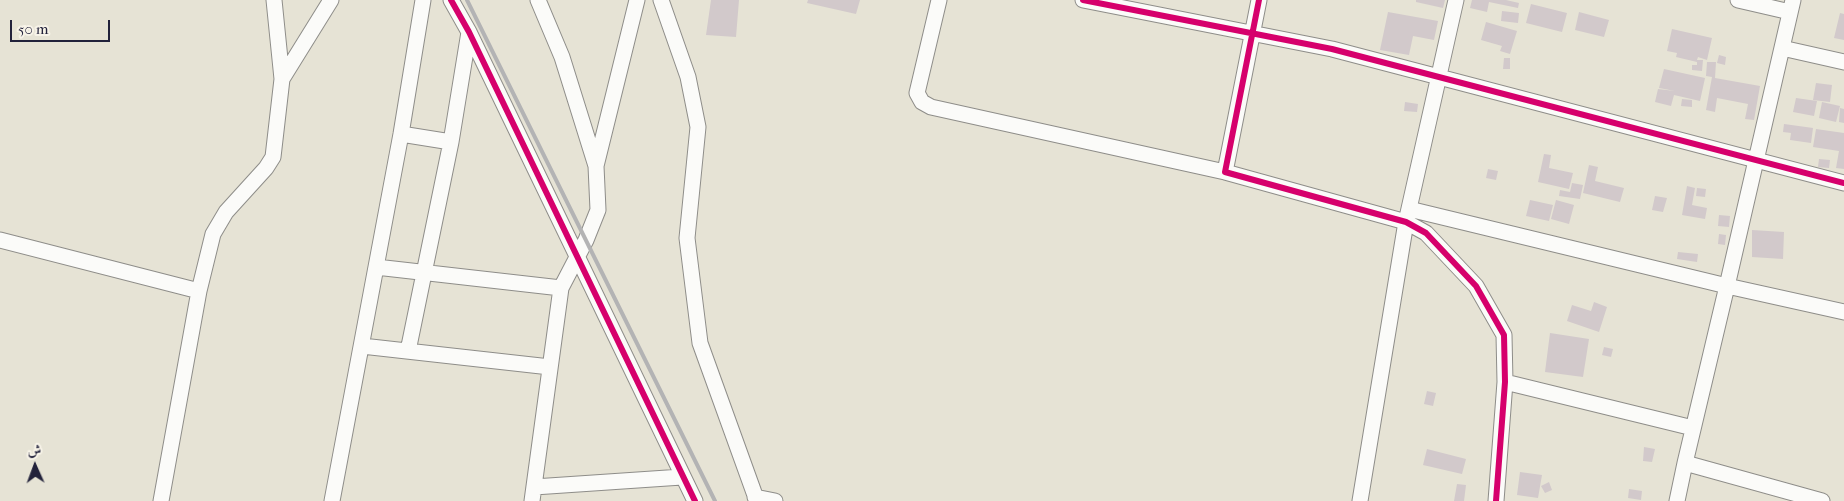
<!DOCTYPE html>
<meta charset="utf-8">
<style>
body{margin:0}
#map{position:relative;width:1844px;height:501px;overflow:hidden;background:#e6e3d5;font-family:"IM FELL French Canon",Amiri,serif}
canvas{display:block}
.north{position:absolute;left:10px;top:441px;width:50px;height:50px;-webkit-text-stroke:4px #f7f3e8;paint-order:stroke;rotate:358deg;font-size:14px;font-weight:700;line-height:20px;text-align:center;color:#22223b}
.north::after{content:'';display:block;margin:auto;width:18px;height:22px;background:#22223b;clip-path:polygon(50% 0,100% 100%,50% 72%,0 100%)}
.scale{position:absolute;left:10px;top:20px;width:100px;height:22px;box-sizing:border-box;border:2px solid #22223b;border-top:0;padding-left:6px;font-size:15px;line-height:18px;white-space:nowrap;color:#22223b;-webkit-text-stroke:4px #f7f3e8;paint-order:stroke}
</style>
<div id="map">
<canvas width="1844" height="501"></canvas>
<div class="north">ش</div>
<div class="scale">50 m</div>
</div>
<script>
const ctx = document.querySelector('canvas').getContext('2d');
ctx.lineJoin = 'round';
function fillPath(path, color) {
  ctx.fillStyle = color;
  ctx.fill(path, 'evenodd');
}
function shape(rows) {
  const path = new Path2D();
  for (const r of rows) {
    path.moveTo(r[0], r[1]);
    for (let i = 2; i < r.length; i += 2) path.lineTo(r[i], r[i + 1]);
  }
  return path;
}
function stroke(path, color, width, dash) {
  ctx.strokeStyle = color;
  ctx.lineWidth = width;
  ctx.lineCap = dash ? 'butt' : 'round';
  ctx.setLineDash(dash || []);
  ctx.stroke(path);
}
fillPath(shape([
 [711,0,739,0,736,37,706,35],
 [808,0,860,0,856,14,807,3],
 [1416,0,1445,0,1443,8,1416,2],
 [1472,0,1506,0,1519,3,1518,8,1489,2,1487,12,1470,8],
 [1531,4,1567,13,1562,32,1526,23],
 [1502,11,1519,13,1518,23,1501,21],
 [1388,12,1438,21,1434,40,1413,36,1409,55,1380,50],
 [1579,12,1609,20,1604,37,1575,30],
 [1840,13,1844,14,1844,40,1834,38],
 [1486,22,1517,31,1510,54,1500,51,1502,46,1481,40],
 [1672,29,1712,38,1707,60,1698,57,1697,60,1703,60,1702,71,1692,70,1692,65,1697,65,1697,62,1676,57,1677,53,1667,51],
 [1719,55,1726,57,1725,65,1717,63],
 [1504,58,1510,58,1510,69,1503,69],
 [1707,62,1716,62,1715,78,1760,86,1754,120,1745,119,1748,104,1717,98,1715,112,1706,110,1712,77,1706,76],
 [1664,69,1705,78,1700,101,1674,95,1671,106,1655,102,1658,89,1675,91,1659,88],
 [1816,83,1832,85,1830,102,1813,100],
 [1796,98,1817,101,1814,116,1793,112],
 [1682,99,1692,100,1692,107,1681,106],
 [1405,102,1418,104,1417,112,1404,111],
 [1822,102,1840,106,1836,122,1819,118],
 [1840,108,1844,109,1844,123,1839,122],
 [1784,124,1813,128,1811,143,1790,140,1791,133,1783,132],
 [1816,129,1844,133,1844,169,1836,168,1839,151,1813,147],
 [1544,154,1551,155,1549,168,1573,173,1569,189,1538,182],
 [1819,159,1830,160,1829,168,1818,167],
 [1589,165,1598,167,1595,181,1624,188,1620,202,1583,193],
 [1488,169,1498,171,1496,180,1486,178],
 [1572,183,1583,185,1580,199,1559,196,1560,190,1570,192],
 [1687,186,1695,188,1692,205,1707,208,1705,219,1682,215],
 [1697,188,1706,189,1705,197,1696,196],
 [1655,196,1667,198,1663,212,1652,210],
 [1530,200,1553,205,1549,221,1526,216],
 [1556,200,1574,205,1569,224,1551,219],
 [1719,215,1730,216,1729,227,1718,226],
 [1752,230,1784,232,1783,259,1752,257],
 [1719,234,1726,235,1725,245,1718,244],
 [1678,252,1698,254,1697,262,1677,259],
 [1594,302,1607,307,1599,332,1567,321,1572,305,1591,311],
 [1550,333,1589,339,1583,377,1545,372],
 [1604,347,1613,349,1611,357,1602,355],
 [1427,391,1436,393,1433,406,1424,404],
 [1644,447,1655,449,1652,462,1643,461],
 [1427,449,1466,459,1462,474,1423,465],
 [1520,472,1542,475,1538,498,1517,495],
 [1549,482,1552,490,1545,493,1541,486],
 [1457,484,1466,485,1464,501,1454,501],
 [1629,489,1642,491,1641,500,1628,498]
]), '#d2c9cb');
const minor = shape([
 [451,0,469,32,695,501],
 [538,0,562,57,596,166],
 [661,0,688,77,698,127,687,238,700,343,757,501],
 [939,0,917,93,922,102,931,107,1225,172],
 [1083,0,1332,49,1844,183],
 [1259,0,1225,172,1406,222,1426,233,1476,286,1504,335,1505,382,1496,501],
 [1738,0,1790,12],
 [1782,48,1844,62],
 [282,79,331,0],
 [401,134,451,142],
 [1409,209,1727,286,1793,0],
 [0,240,199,291],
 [376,267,561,288],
 [362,346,550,367],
 [408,351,451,142,469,32],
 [1505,382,1693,428],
 [534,487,682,477],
 [755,497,775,501],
 [161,501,199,291,213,234,226,212,266,168,273,157,282,79,274,0],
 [332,501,401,134,423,0],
 [532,501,561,288,586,240,598,210,596,166,637,0],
 [1360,501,1406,222,1456,0],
 [1677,501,1685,463],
 [1822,501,1685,463,1727,286,1844,312]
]);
stroke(minor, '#8e8d89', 17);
stroke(minor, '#fbfbf9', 15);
stroke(shape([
 [467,0,715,501]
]), '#b3b3b4', 4);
stroke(shape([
 [451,0,469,32,695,501],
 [1083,0,1332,49,1844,183],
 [1259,0,1225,172,1406,222,1426,233,1476,286,1504,335,1505,382,1496,501]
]), '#d6006c', 6);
</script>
